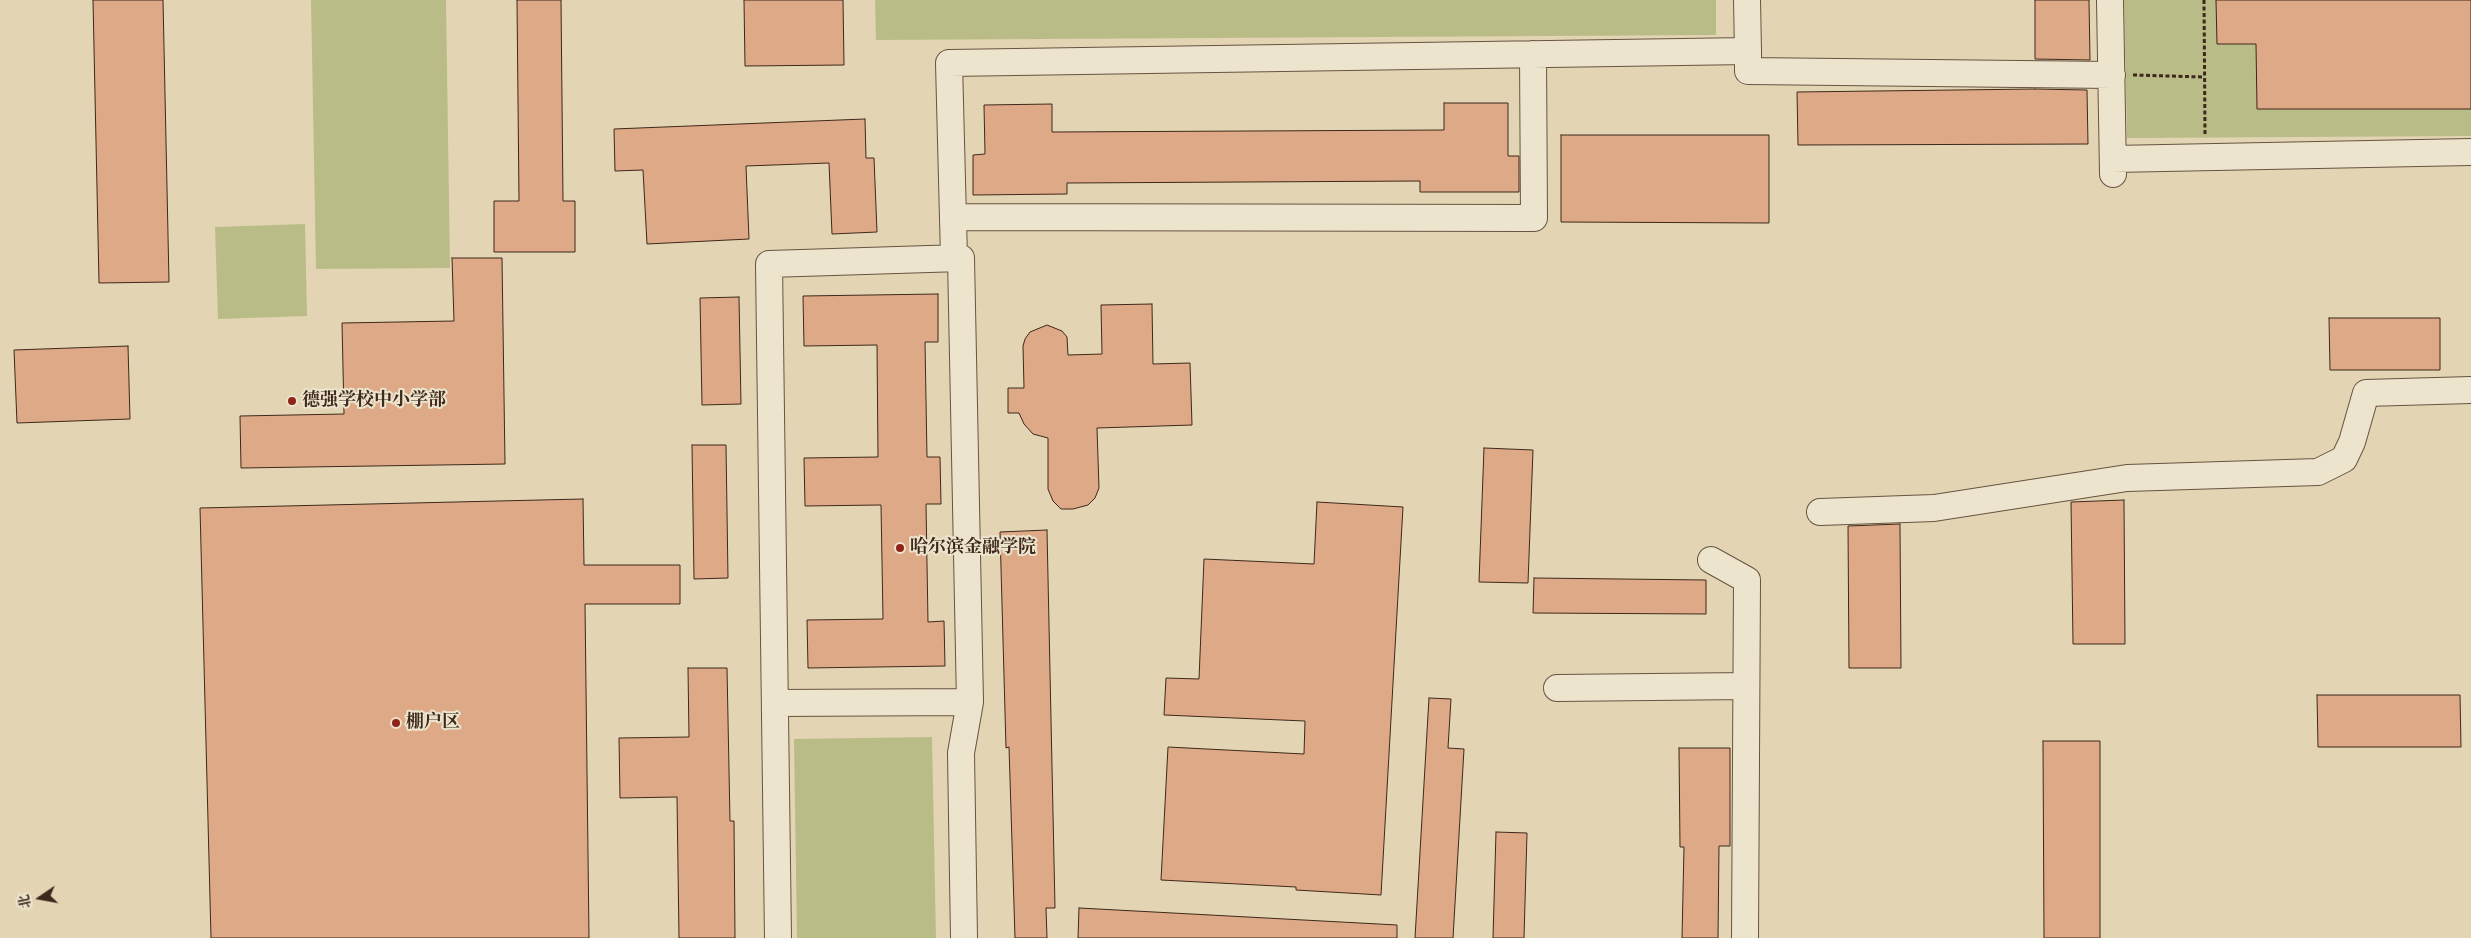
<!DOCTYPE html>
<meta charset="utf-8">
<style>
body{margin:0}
#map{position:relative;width:2471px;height:938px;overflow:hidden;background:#e3d5b3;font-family:"Libre Bodoni","Noto Serif SC",serif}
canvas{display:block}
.north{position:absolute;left:15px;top:873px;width:50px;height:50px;-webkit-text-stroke:4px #ede4ce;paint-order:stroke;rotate:258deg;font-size:14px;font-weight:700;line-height:20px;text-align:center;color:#3e281b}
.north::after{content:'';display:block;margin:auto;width:18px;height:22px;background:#3e281b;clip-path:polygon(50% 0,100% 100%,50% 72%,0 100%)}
</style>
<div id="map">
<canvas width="2471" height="938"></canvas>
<div class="north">北</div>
</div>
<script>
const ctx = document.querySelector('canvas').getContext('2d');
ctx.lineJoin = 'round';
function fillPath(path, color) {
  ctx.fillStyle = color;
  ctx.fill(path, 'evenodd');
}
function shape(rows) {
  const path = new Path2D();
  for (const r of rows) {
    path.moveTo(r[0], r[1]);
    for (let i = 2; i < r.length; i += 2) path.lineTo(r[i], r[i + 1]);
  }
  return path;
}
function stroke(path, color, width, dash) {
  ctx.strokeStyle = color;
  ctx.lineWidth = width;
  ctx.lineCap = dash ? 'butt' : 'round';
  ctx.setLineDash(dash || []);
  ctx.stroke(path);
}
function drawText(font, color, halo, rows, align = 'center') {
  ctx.font = font + ' "Libre Bodoni","Noto Serif SC",serif';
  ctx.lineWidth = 4;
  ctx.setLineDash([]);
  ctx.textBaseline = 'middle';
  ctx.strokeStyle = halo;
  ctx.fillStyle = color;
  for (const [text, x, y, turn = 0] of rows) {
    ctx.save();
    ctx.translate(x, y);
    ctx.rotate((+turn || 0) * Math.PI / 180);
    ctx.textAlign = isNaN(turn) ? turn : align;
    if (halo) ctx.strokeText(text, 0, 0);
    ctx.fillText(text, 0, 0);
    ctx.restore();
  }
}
fillPath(shape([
 [311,0,446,0,450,268,316,269],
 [875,0,1716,0,1716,35,876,40],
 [2124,0,2471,0,2471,136,2127,138],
 [305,224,307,316,218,319,215,227],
 [932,737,936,938,797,938,794,739]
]), '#babc88');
const building = shape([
 [93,0,163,0,169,282,99,283,93,0],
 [517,0,561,0,563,201,575,201,575,252,494,252,494,201,519,201,517,0],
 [744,0,843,0,844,65,745,66,744,0],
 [2035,0,2089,0,2090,60,2035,59,2035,0],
 [2216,0,2471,0,2471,109,2257,109,2256,44,2217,44,2216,0],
 [2035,89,2087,90,2088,144,1798,145,1797,92,2035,89],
 [1444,103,1508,103,1508,156,1519,156,1519,192,1420,192,1420,181,1067,183,1067,194,973,195,973,155,985,154,984,105,1052,104,1052,132,1444,130,1444,103],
 [865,119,866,158,874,158,877,232,832,234,829,163,746,166,749,239,647,244,643,170,615,171,614,129,865,119],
 [1561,135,1769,135,1769,223,1561,222,1561,135],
 [452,258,502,258,505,464,241,468,240,416,344,414,342,323,454,321,452,258],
 [938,294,938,342,925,342,927,457,940,457,941,504,926,504,928,622,944,621,945,666,808,668,807,620,883,619,881,505,805,506,804,458,878,457,877,345,804,346,803,296,938,294],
 [739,297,741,404,702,405,700,298,739,297],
 [1152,304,1153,364,1190,363,1192,425,1097,428,1099,488,1095,498,1088,505,1073,509,1061,509,1053,501,1048,489,1048,438,1033,434,1024,424,1019,413,1008,413,1008,388,1024,388,1023,346,1025,339,1030,332,1047,325,1062,331,1067,337,1068,355,1102,354,1101,305,1152,304],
 [2329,318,2440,318,2440,370,2330,370,2329,318],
 [128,346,130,419,17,423,14,350,128,346],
 [692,445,726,445,728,578,694,579,692,445],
 [1484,448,1533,450,1528,583,1479,582,1484,448],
 [583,499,584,565,680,565,680,604,585,604,589,938,211,938,200,508,583,499],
 [2124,500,2125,644,2073,644,2071,502,2124,500],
 [1317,502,1403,507,1381,895,1296,890,1296,887,1161,880,1168,747,1304,754,1305,721,1164,715,1166,678,1199,679,1204,559,1314,564,1317,502],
 [1900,524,1901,668,1849,668,1848,526,1900,524],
 [1047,530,1055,908,1046,908,1047,938,1015,938,1009,747,1006,748,1000,532,1047,530],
 [1534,578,1706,580,1706,614,1533,613,1534,578],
 [688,668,727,668,730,821,734,821,735,938,679,938,677,797,620,798,619,738,689,737,688,668],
 [2317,695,2460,695,2461,747,2318,747,2317,695],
 [1429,698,1451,699,1448,748,1464,749,1453,938,1415,938,1429,698],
 [2043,741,2100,741,2100,938,2044,938,2043,741],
 [1679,748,1730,748,1730,846,1719,846,1718,938,1682,938,1684,847,1680,847,1679,748],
 [1496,832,1527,833,1524,938,1493,938,1496,832],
 [1079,908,1397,925,1397,938,1078,938,1079,908]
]);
fillPath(building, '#dda986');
stroke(building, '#3e281b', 1);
const minor = shape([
 [2110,0,2113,174],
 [1748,51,1748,71,2112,75],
 [2113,159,2471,152],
 [953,217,1534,218,1533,54],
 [954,258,949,63,1748,51,1747,0],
 [1820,512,1934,508,2127,478,2318,472,2344,459,2352,442,2366,393,2471,390],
 [1711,560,1747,580,1745,938],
 [1557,688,1746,686],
 [775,703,970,702],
 [778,938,769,264,961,258,970,702,961,753,964,938]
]);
stroke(minor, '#675341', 28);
stroke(shape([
 [2204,0,2205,134],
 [2133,75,2204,77]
]), '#3e281b', 3, [4, 2.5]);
stroke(minor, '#ede4ce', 26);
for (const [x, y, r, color] of [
 [292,401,5,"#8f2418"],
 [900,548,5,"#8f2418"],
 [396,723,5,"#8f2418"]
]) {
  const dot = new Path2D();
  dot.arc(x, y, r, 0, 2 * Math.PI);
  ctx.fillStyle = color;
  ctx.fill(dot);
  stroke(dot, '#ede4ce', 2);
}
drawText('bold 18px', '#3e281b', '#ede4ce', [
 ["德强学校中小学部",302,401],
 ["哈尔滨金融学院",910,548],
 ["棚户区",406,723]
], 'left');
</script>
